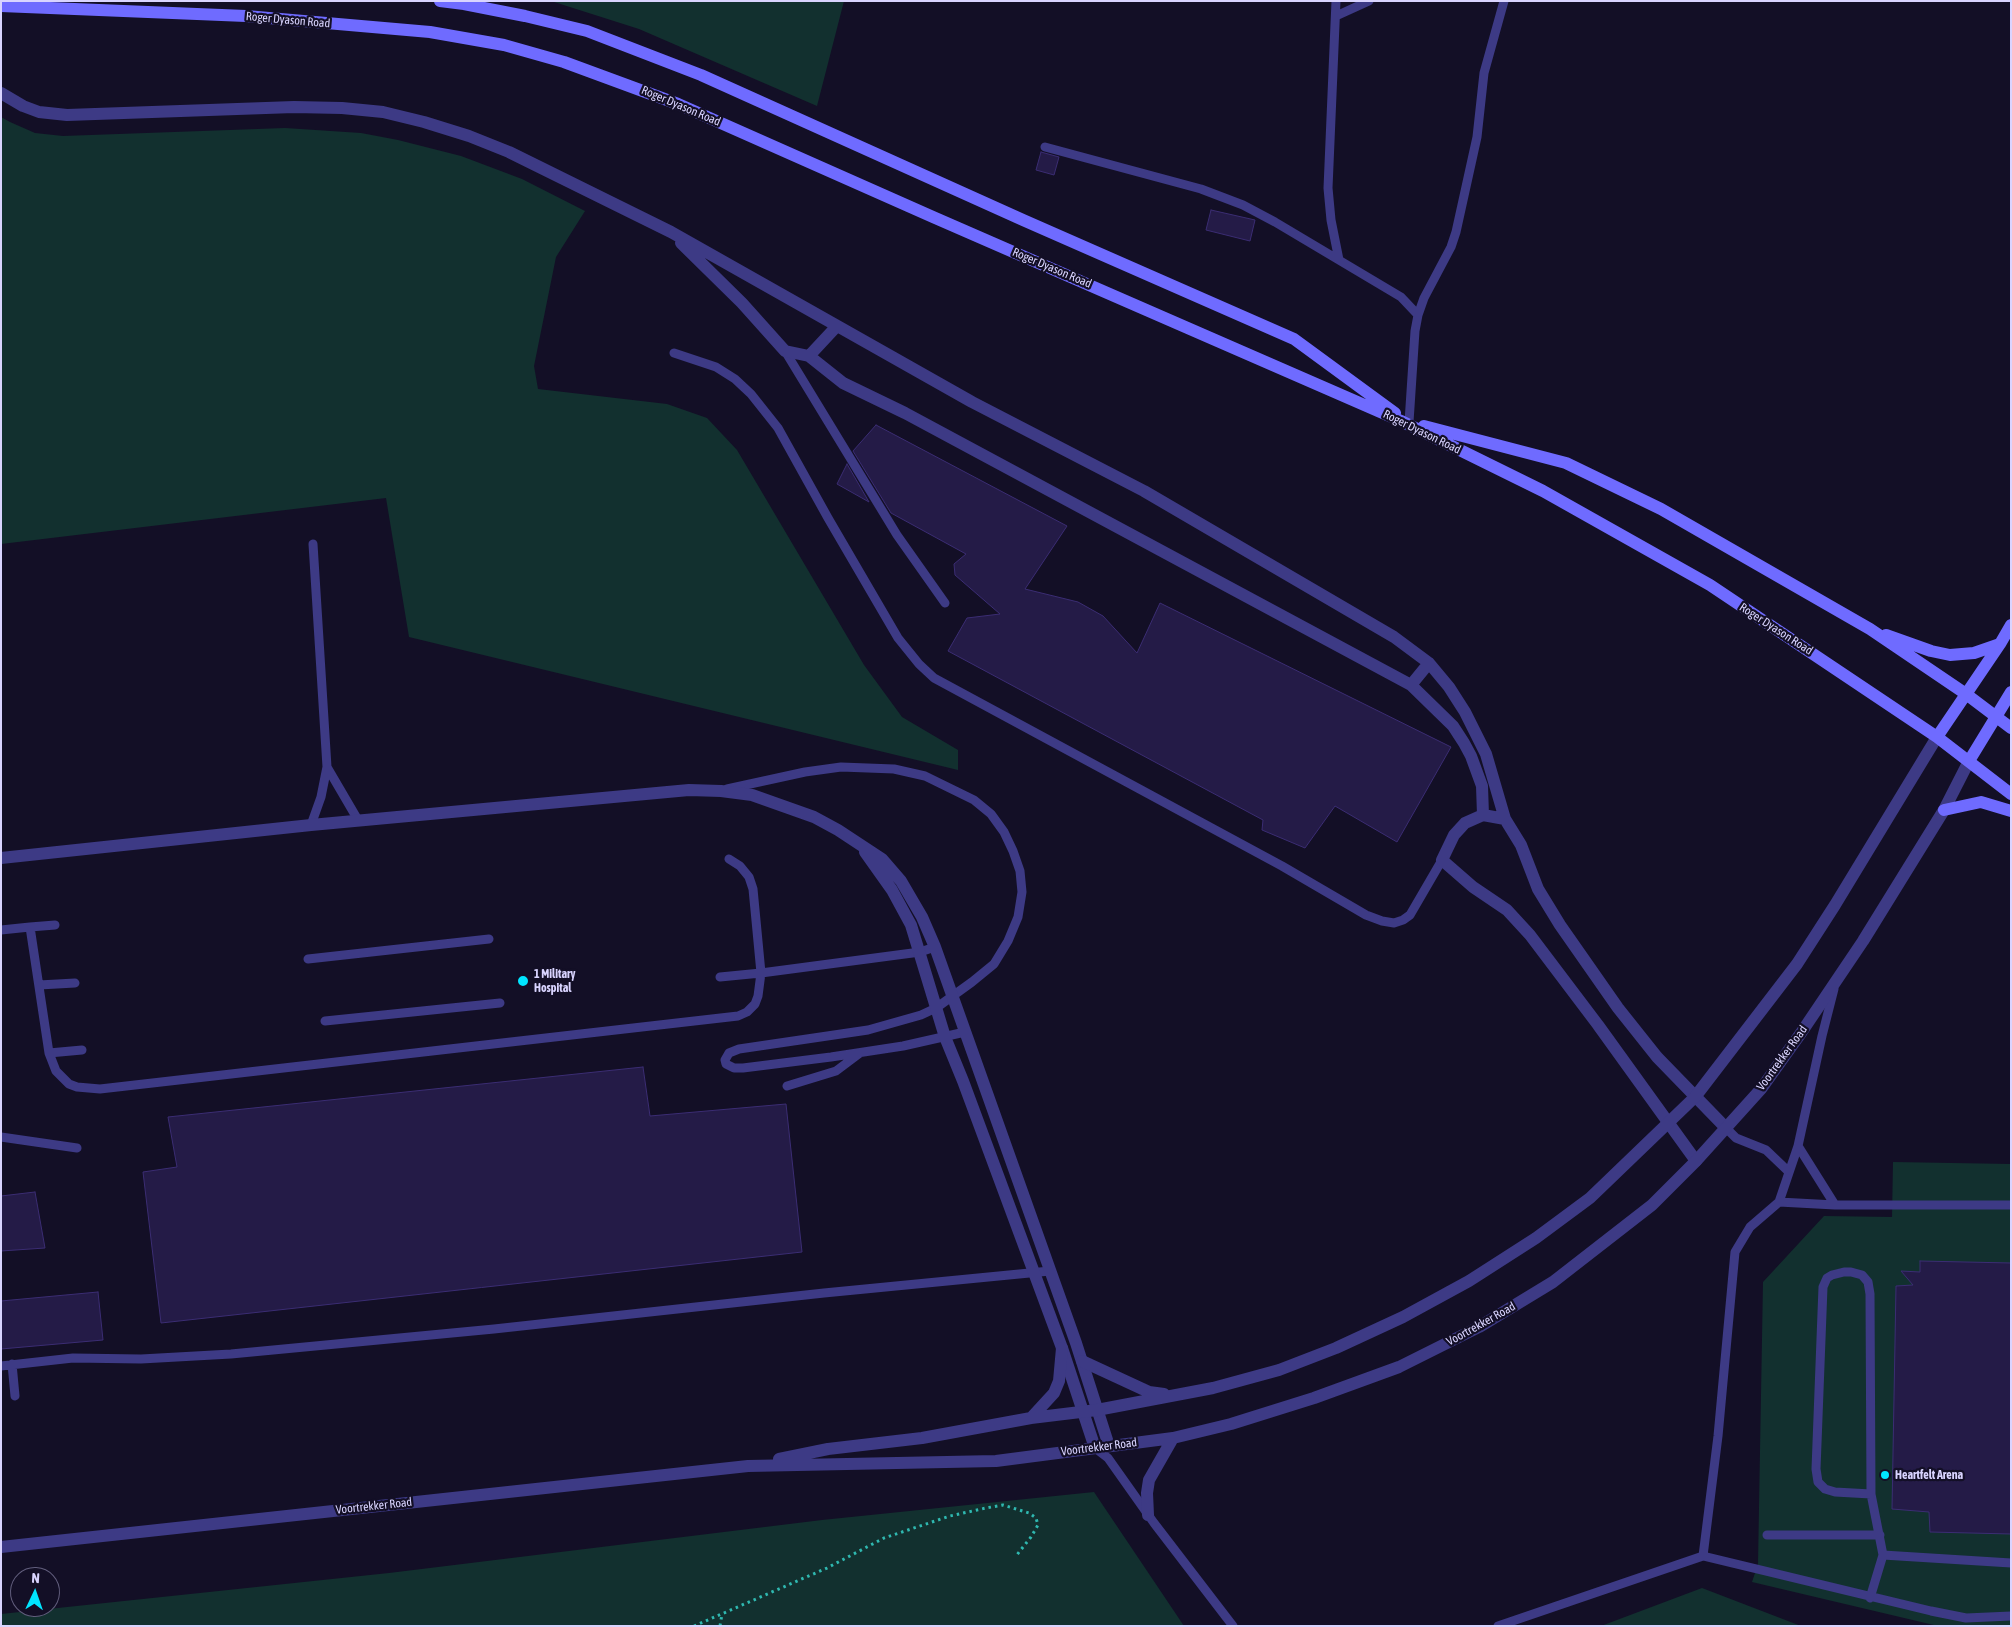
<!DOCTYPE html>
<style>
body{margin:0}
#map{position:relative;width:2012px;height:1627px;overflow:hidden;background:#130f26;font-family:"Asap Condensed",sans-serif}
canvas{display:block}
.frame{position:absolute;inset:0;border:2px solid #d9d4ff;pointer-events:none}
.north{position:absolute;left:10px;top:1567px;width:50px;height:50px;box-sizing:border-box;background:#130f26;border:1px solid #625e7d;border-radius:50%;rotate:3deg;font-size:14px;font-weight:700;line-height:20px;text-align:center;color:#d9d4ff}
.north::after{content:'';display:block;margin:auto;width:18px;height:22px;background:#00e5ff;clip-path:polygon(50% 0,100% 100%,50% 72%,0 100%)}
</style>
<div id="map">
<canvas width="2012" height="1627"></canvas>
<div class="frame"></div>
<div class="north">N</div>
</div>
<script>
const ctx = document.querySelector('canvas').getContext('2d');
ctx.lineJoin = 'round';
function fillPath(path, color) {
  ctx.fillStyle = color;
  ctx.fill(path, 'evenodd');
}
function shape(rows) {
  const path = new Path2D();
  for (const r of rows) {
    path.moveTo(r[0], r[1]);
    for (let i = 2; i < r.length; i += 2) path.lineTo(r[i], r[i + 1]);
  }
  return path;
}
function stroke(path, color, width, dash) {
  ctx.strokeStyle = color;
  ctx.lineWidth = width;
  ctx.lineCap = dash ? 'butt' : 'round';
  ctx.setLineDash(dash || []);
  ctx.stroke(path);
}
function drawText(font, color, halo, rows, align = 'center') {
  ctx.font = font + ' "Asap Condensed",sans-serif';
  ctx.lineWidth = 4.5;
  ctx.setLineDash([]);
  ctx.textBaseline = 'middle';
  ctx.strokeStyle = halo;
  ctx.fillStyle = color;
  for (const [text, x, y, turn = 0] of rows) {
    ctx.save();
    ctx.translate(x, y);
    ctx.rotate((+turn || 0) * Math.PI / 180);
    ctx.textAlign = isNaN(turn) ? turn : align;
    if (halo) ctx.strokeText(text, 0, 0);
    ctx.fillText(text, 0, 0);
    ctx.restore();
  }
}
fillPath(shape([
 [551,1,844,1,817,106,639,29],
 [1,117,10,122,35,133,63,136,285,128,361,133,398,140,461,156,522,179,585,211,556,257,534,366,538,389,667,404,707,418,737,450,864,665,902,717,958,750,958,770,409,637,386,498,1,544],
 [1893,1162,2011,1164,2011,1626,1938,1626,1752,1582,1758,1564,1763,1282,1824,1216,1892,1217],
 [1094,1492,1184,1626,1,1626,1,1614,389,1573,822,1520],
 [1702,1588,1801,1626,1601,1626]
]), '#12302f');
const building = shape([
 [1041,152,1059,157,1054,175,1036,170,1041,152],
 [1211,210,1255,220,1250,241,1206,230,1211,210],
 [876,425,1067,526,1025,589,1078,602,1103,616,1137,653,1160,603,1451,747,1397,842,1335,806,1305,848,1262,830,1263,820,948,651,967,618,1000,614,955,575,954,564,966,554,891,513,853,451,876,425],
 [847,464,869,502,837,484,847,464],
 [643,1067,650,1116,786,1104,802,1252,161,1323,143,1172,177,1167,168,1117,643,1067],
 [35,1192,45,1248,1,1251,1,1196,35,1192],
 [1920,1261,2011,1263,2011,1534,1930,1532,1929,1512,1892,1509,1896,1286,1913,1285,1901,1271,1920,1272,1920,1261],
 [98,1292,103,1340,1,1349,1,1301,98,1292]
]);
fillPath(building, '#241b47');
stroke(building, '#3b2d73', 1);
stroke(shape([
 [694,1626,827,1568,884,1538,950,1516,986,1508,1003,1505,1029,1513,1036,1518,1038,1525,1031,1537,1016,1556],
 [720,1626,722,1614]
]), '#2fb8b0', 3, [2.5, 4]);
stroke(shape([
 [1336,1,1328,188,1331,220,1339,260],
 [1336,16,1369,1],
 [1045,147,1201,189,1243,205,1275,222,1401,297,1418,315],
 [785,351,897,535,945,603],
 [674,353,716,367,735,379,751,394,778,428,828,518,898,638,919,664,934,678,1282,866,1366,915,1382,921,1394,923,1403,920,1410,915,1442,860],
 [1409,422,1415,331,1418,315,1424,298,1451,247,1456,232,1477,137,1484,73,1504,1],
 [327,767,358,820],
 [727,789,805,772,841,767,894,769,925,776,974,800,991,814,1004,832,1013,851,1020,871,1022,892,1018,917,1008,941,994,964,972,982,936,1008,921,1015,868,1030,739,1049,729,1053,725,1060,726,1064,734,1068,743,1068,831,1057,903,1046,965,1032],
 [311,825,321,797,327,767,313,544],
 [30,927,55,925],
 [1,930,30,927,49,1053,56,1071,69,1084,77,1087,100,1089,738,1016,747,1012,755,1004,758,996,761,973,920,952,935,947],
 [308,959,489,939],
 [720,977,761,973,753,889,749,877,740,866,729,859],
 [39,985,75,983],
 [1834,989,1822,1036,1798,1146,1779,1202,1750,1227,1735,1252,1718,1436,1703,1556,1931,1611,1966,1618,2011,1616],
 [325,1021,500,1003],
 [49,1053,82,1050],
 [787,1086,836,1071,860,1053],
 [1726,1128,1736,1138,1766,1150,1789,1172],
 [1,1137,77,1148],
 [1798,1146,1835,1205],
 [1779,1202,1835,1205,2011,1205],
 [12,1364,15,1396],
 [1,1366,73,1358,141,1359,231,1354,494,1329,824,1293,1050,1271],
 [1095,1448,1108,1458,1154,1523,1233,1626],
 [1767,1535,1880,1535],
 [1883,1555,2011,1563],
 [1870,1598,1883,1555,1871,1494,1870,1294,1868,1282,1862,1275,1851,1272,1844,1272,1832,1275,1827,1278,1823,1287,1816,1469,1818,1482,1825,1489,1835,1492,1871,1494],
 [1498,1626,1703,1556]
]), '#3d3a85', 9);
stroke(shape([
 [1,93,23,106,39,112,67,115,294,107,342,108,383,112,424,122,469,136,509,152,671,232,972,402,1144,491,1394,637,1429,663,1449,687,1465,712,1486,754,1505,819,1521,845,1538,889,1560,925,1618,1008,1657,1057,1726,1128],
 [681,243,742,303,785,351,809,356],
 [836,327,809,356,843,383,905,413,1411,685,1453,726,1464,743,1471,756,1482,786,1483,815],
 [1411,685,1429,663],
 [1505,819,1483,815,1465,823,1454,835,1442,860,1473,887,1507,910,1530,935,1598,1025,1696,1161],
 [865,852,892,890,911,925,945,1037,963,1081,1062,1348,1095,1448],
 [1,858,311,825,689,790,721,791,752,795,814,817,838,830,882,859,901,881,922,917,935,947,1076,1343,1109,1446]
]), '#3d3a85', 12);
stroke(shape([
 [1082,1361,1149,1392,1164,1394],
 [1031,1418,1054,1393,1059,1381,1062,1348],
 [779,1459,828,1449,922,1438,1031,1418,1097,1410,1213,1388,1279,1370,1336,1348,1403,1317,1469,1281,1536,1238,1590,1198,1695,1097,1797,964,1835,905,1937,737],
 [1148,1515,1147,1493,1149,1480,1173,1438],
 [1,1547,748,1466,996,1461,1173,1438,1231,1424,1314,1398,1399,1367,1479,1327,1553,1282,1652,1205,1696,1161,1761,1089,1801,1033,1863,941,1944,810,1969,761]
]), '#3d3a85', 12);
stroke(shape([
 [440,1,464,4,525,16,587,31,701,75,1023,220,1294,339,1395,413],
 [1,6,246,16,430,32,504,45,564,62,678,104,933,217,1401,421,1543,491,1710,585,1937,737,2011,794],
 [1424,426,1566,463,1661,509,1870,629,1966,694,2011,728],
 [1886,635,1931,651,1950,655,1974,653,2000,644],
 [1937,737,2000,644,2011,625],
 [1969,761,2011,692],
 [1944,810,1981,802,2011,811]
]), '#6f6bff', 12);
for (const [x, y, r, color] of [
 [523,981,6,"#00e5ff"],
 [1885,1475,5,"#00e5ff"]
]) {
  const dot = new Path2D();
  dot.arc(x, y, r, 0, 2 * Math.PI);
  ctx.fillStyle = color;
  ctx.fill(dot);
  stroke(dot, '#130f26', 2);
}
drawText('12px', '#d9d4ff', '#130f26', [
 ["Roger Dyason Road",288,20,5],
 ["Roger Dyason Road",681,106,23],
 ["Roger Dyason Road",1052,268,23],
 ["Roger Dyason Road",1422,432,26],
 ["Roger Dyason Road",1776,629,33],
 ["Voortrekker Road",1782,1058,-54],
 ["Voortrekker Road",1481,1324,-29],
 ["Voortrekker Road",1099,1447,-7],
 ["Voortrekker Road",374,1506,-6]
]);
drawText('bold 12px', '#d9d4ff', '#130f26', [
 ["1 Military",534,974],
 ["Hospital",534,988],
 ["Heartfelt Arena",1895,1475]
], 'left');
</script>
